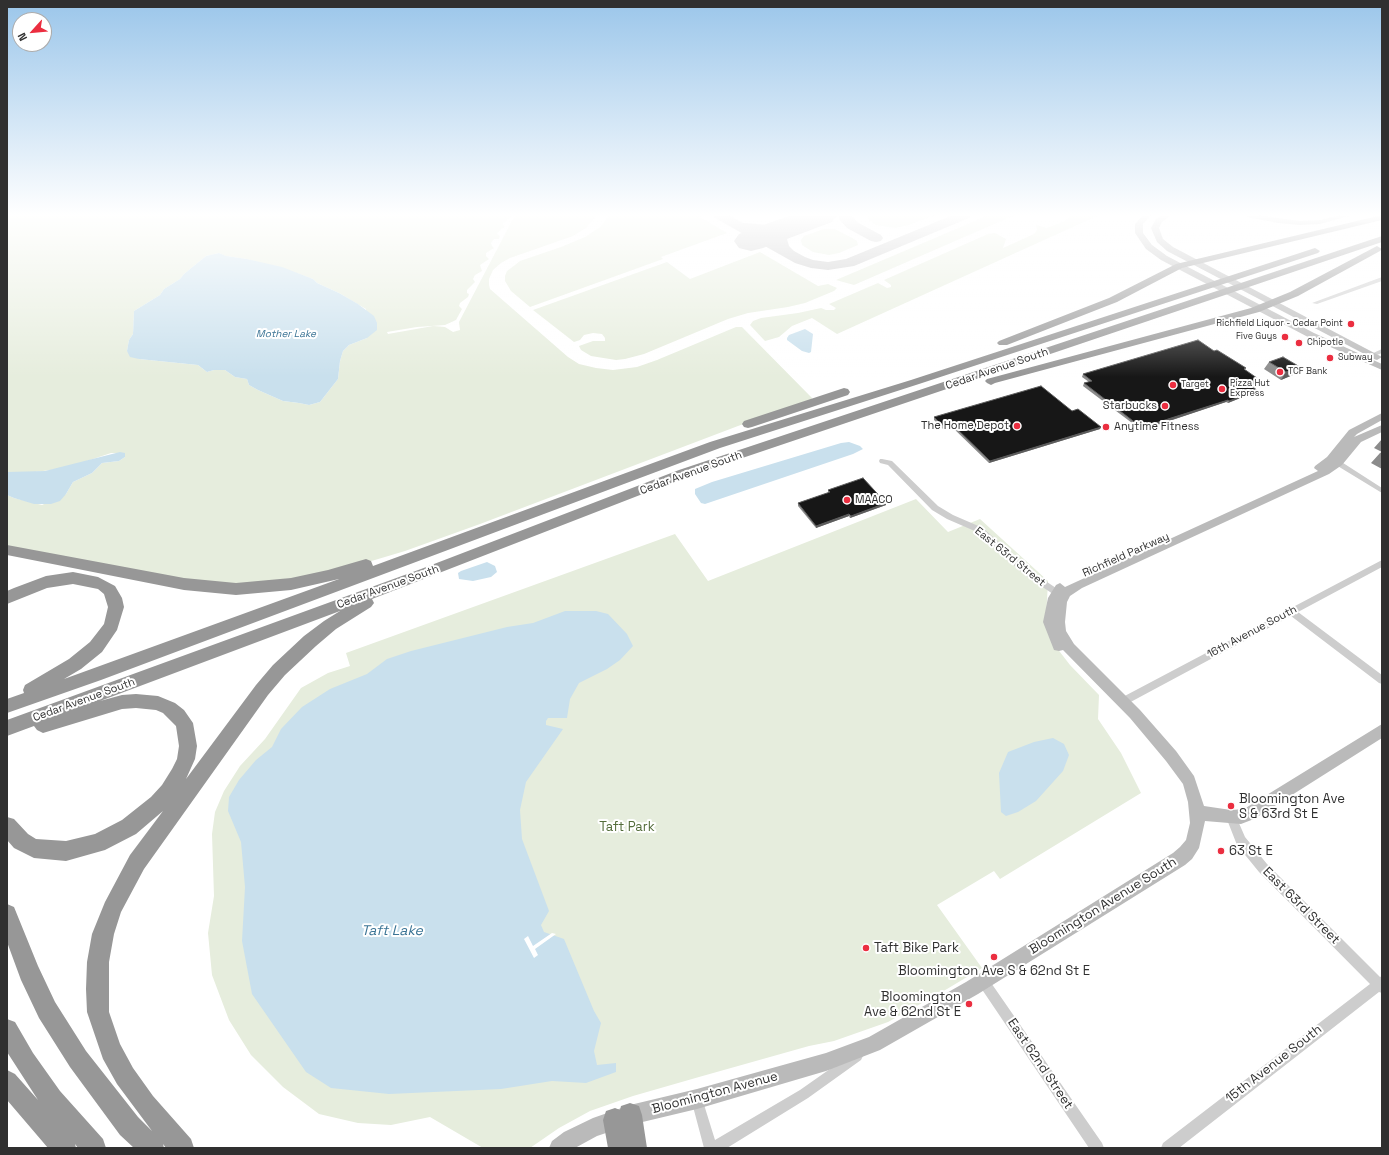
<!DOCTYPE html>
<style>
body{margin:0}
#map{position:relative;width:1389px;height:1155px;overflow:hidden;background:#fff;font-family:"Space Grotesk",sans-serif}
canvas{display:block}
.frame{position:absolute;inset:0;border:8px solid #303030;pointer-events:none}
.north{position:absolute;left:12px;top:12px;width:40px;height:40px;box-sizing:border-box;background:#fff;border:1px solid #acacac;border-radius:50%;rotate:243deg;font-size:11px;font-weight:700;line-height:16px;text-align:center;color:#303030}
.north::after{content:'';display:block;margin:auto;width:14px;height:18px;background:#eb2e40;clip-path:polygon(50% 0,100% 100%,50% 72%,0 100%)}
</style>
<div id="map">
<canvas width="1389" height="1155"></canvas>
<div class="frame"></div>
<div class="north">N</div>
</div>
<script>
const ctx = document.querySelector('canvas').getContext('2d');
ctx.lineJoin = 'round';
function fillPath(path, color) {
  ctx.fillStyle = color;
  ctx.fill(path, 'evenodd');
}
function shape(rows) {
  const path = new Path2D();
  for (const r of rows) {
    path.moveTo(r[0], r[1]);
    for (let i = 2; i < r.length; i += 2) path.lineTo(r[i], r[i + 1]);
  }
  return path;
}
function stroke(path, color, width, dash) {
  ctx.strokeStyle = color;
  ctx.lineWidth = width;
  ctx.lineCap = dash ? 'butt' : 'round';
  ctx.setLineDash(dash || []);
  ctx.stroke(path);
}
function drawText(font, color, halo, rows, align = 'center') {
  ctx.font = font + ' "Space Grotesk",sans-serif';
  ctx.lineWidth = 4;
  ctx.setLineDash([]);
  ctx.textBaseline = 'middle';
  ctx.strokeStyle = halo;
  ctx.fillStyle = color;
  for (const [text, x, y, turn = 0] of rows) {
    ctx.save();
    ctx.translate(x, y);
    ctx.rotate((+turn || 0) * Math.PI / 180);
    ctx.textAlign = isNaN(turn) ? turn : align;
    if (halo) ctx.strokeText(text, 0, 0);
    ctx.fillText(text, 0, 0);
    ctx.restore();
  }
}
fillPath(shape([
 [7,215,511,215,510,218,503,223,503,225,505,226,504,228,501,229,497,234,500,236,499,239,494,239,491,243,492,246,494,248,486,253,486,256,489,259,480,265,482,271,475,275,473,279,475,282,467,290,467,293,469,294,468,297,460,303,459,306,462,309,456,320,445,325,417,327,387,332,388,334,433,326,445,327,453,332,460,330,459,322,515,215,597,215,586,228,573,236,510,258,501,263,493,270,489,279,489,285,490,289,568,357,579,364,596,368,613,370,637,367,657,360,736,327,742,327,812,398,811,400,738,426,480,524,405,551,328,574,224,586,7,548,7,495,14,498,42,505,66,494,73,482,92,473,102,463,119,461,125,457,125,453,111,453,81,463,51,470,26,473,7,472],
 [219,253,225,256,247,259,291,271,313,279,317,283,339,293,366,309,367,338,349,345,343,351,340,361,338,379,320,402,309,405,299,403,283,401,258,390,249,385,247,379,235,377,225,370,214,370,207,372,198,365,139,359,127,351,129,340,133,334,134,311,160,295,164,289,180,279,184,274,206,256],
 [609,215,697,215,727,233,661,257,663,259,530,307,511,291,505,281,505,276,507,271,515,265,520,261,561,247,585,237,600,227],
 [867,215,935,215,909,225,895,228,876,225,868,219],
 [989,215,1015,215,854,285,836,280],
 [1070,215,1095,215,1097,216,837,334,812,318,792,326,779,337,765,341,750,325,753,321,761,318,798,313,821,308,826,310,834,310,836,308,829,304,878,283,887,288,891,287,891,285,884,280,988,234,995,233,1006,239,1003,248,1034,234,1037,230,1036,225,1047,228,1060,223,1068,219],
 [824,229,835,229,854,239,857,241,858,245,839,253,829,255,813,252,802,245,801,240,804,236],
 [760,252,818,286,828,284,837,288,834,291,805,303,788,307,748,313,728,319,644,354,625,359,616,360,591,356,581,350,579,346,593,341,605,341,605,338,602,334,593,333,584,335,580,340,574,342,533,310,667,262,690,279],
 [916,499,948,532,980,519,1048,581,1046,620,1053,643,1070,665,1099,695,1098,719,1121,753,1141,793,1000,879,994,871,937,905,982,968,947,989,888,1022,834,1041,809,1046,699,1077,633,1096,590,1111,559,1128,530,1148,483,1148,430,1117,391,1125,358,1123,319,1114,283,1087,251,1055,229,1020,212,975,208,933,214,896,212,834,215,812,224,791,240,766,265,739,301,688,328,673,350,666,346,653,675,534,708,581]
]), '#e6eddd');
fillPath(shape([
 [219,253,226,256,247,259,282,267,313,279,317,283,339,293,358,304,374,316,377,323,377,330,367,338,349,345,343,351,340,361,338,379,320,402,309,405,299,403,283,401,258,390,249,385,247,379,235,377,225,370,214,370,207,372,198,365,139,359,130,357,127,351,129,340,133,334,134,311,160,295,164,289,180,279,184,274,206,256],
 [805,329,813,334,811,352,809,353,802,351,787,340,787,338,789,335],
 [849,442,860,446,863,449,853,454,705,504,701,503,695,494,695,489,712,482,841,443],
 [120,452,125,453,125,457,119,461,102,463,92,473,73,482,66,494,60,501,51,504,34,504,14,498,7,495,7,472,45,471],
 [487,562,495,566,497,572,491,577,473,581,459,579,458,573,461,571],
 [565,611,596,611,608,614,627,634,633,646,620,660,607,669,579,683,570,699,567,718,548,718,546,721,546,725,563,729,526,782,520,810,522,839,549,911,541,925,544,932,564,939,594,1011,601,1023,594,1051,597,1065,616,1063,616,1072,586,1083,552,1081,501,1089,389,1094,331,1088,306,1072,252,994,242,941,245,887,241,842,228,811,229,797,239,780,256,760,272,747,281,729,302,707,330,689,367,674,387,659,411,651,507,627,533,623],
 [1053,738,1064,744,1069,755,1063,771,1036,801,1018,812,1006,816,1001,812,999,773,1008,752,1034,742]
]), '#c9e0ed');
fillPath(shape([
 [552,933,556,934,535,949,538,955,534,958,524,939,528,936,533,946]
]), '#fff');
fillPath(shape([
 [714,215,729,215,743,223,771,225,792,222,797,223,799,226,797,229,788,235,787,239,789,246,794,251,805,257,813,260,828,262,846,259,953,215,970,215,969,218,854,266,828,270,811,268,795,263,715,218,714,215],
 [759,232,771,233,776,232,773,239,759,232],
 [839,215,851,215,857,222,881,235,883,238,881,241,876,242,871,241,847,228,839,219,839,215]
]), '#c2c2c2');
fillPath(shape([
 [791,215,837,215,832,222,763,248,751,251,739,248,734,241,739,234,791,215]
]), '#c2c2c2');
fillPath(shape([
 [1382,277,1382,281,1317,304,1312,303,1382,277],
 [1382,349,1382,353,1372,357,1369,355,1382,349],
 [880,459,882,459,892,461,938,506,953,515,983,528,1032,572,1065,594,1066,596,1065,598,1059,598,1026,576,977,532,947,519,932,510,888,465,880,463,879,461,880,459],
 [1336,461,1340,461,1382,488,1382,493,1336,465,1335,463,1336,461],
 [1382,560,1382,567,1298,612,1382,675,1382,684,1379,683,1291,616,1125,705,1122,706,1119,705,1117,702,1119,699,1382,560],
 [1231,812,1235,814,1245,837,1267,864,1380,977,1382,976,1382,993,1379,992,1179,1148,1161,1148,1163,1143,1370,984,1259,872,1237,845,1226,817,1227,814,1231,812],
 [983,975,987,977,1102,1143,1104,1148,1089,1148,979,985,977,981,979,977,983,975],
 [857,1050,861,1052,863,1056,861,1060,808,1098,727,1148,704,1148,691,1099,693,1095,697,1093,701,1095,715,1140,800,1090,857,1050]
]), '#cdcdcd');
fillPath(shape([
 [1143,215,1151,215,1143,224,1143,233,1152,245,1167,256,1314,333,1382,364,1382,370,1308,337,1161,260,1146,249,1135,233,1135,224,1143,215],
 [1163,215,1171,215,1162,222,1159,228,1163,239,1173,247,1382,357,1377,360,1374,359,1167,251,1157,242,1151,228,1156,219,1163,215],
 [1243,215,1257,215,1300,221,1320,220,1341,215,1353,215,1320,224,1300,225,1278,223,1247,217,1243,215],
 [1382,413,1382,420,1357,434,1354,437,1382,425,1382,432,1361,442,1342,465,1329,474,1082,588,1070,596,1067,602,1065,622,1066,631,1074,644,1140,710,1176,751,1194,776,1204,806,1231,810,1244,809,1382,724,1382,738,1254,819,1241,824,1205,821,1199,848,1192,859,1185,865,978,994,880,1050,826,1071,697,1109,630,1125,597,1136,575,1148,549,1148,552,1141,564,1132,593,1118,630,1105,697,1089,826,1053,869,1037,966,982,1173,853,1180,847,1186,840,1190,823,1188,802,1183,784,1166,761,1130,718,1063,650,1059,651,1054,650,1043,622,1048,598,1056,585,1060,583,1065,587,1318,471,1314,468,1315,466,1327,457,1349,430,1382,413]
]), '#bababa');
fillPath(shape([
 [1382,215,1382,220,1182,268,1117,302,1007,345,999,345,997,343,999,341,1109,298,1176,264,1382,215],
 [1382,236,1382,242,689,476,372,599,374,603,371,607,336,629,316,646,285,675,268,695,144,869,121,912,114,934,109,962,109,1012,120,1044,133,1068,153,1096,191,1139,194,1148,166,1148,163,1144,164,1148,134,1148,120,1135,70,1067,39,1018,21,980,7,942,7,904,14,907,38,966,55,1002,86,1051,138,1117,152,1131,117,1084,103,1059,87,1012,86,989,87,962,92,934,105,902,130,855,163,811,136,834,105,850,66,861,34,858,14,848,7,840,7,817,14,819,28,834,36,839,66,841,95,834,122,820,151,797,162,785,172,769,177,759,179,746,176,726,163,713,156,710,136,708,122,709,43,733,37,730,34,726,7,736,7,720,421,569,679,470,1382,236],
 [340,611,324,621,304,636,273,665,256,685,186,779,195,759,197,746,193,723,184,710,175,703,158,696,136,694,122,695,100,701,340,611],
 [1377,246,1382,249,1380,251,1298,296,1259,312,995,383,991,385,987,383,985,381,987,379,1251,308,1290,292,1377,246],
 [1315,248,1320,251,1318,253,919,384,720,448,101,680,7,713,7,699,24,693,23,690,25,685,69,659,90,642,104,624,108,607,104,594,98,589,73,584,47,588,7,604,7,591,14,588,46,576,73,572,98,577,115,586,122,598,124,607,117,630,102,652,81,669,64,679,339,579,291,590,236,595,184,590,7,555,7,545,184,578,236,583,291,578,328,570,366,559,371,561,373,566,710,442,911,380,1315,248],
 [844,388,848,389,850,392,848,395,752,427,748,428,744,427,742,424,744,421,844,388],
 [7,1019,15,1022,33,1053,60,1091,103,1139,106,1148,78,1148,75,1144,76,1148,48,1148,7,1100,7,1070,15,1074,38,1100,7,1052,7,1019],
 [630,1103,639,1106,642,1115,647,1148,608,1148,603,1120,606,1111,615,1108,620,1110,621,1106,630,1103]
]), '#979797');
fillPath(shape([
 [1269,362,1295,374,1281,380,1264,369],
 [1245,370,1263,385,1254,388,1257,390,1255,392,1228,403,1226,402,1145,429,1140,425,1136,426,1083,386,1084,383,1089,382,1082,377,1083,374],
 [1072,411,1101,427,1100,429,989,463,951,426,943,429,934,420,934,417],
 [1382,439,1382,469,1371,463,1380,453,1382,452,1374,448],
 [828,490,886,505,850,518,849,516,816,528,798,506,798,503,828,493]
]), '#8b8b8b');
fillPath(shape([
 [1300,367,1295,374,1281,380,1286,372],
 [1264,383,1263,385,1250,389,1252,387],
 [1257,390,1255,392,1228,403,1229,401],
 [1228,400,1226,402,1145,429,1146,426],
 [1141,423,1140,425,1136,426,1137,424],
 [952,424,951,426,943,429,943,426],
 [1101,427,1100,429,989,463,990,461],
 [886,503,886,505,850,518,851,516],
 [849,514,849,516,816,528,816,526]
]), '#5d5d5d');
const building = shape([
 [1198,340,1214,351,1217,350,1246,368,1244,369,1264,383,1252,387,1257,390,1229,401,1228,400,1146,426,1141,423,1137,424,1084,383,1092,381,1083,374,1198,340],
 [1283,357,1300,367,1286,372,1269,362,1283,357],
 [1041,386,1072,411,1078,409,1101,427,990,461,952,424,943,426,934,417,1041,386],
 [863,478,886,503,851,516,849,514,816,526,798,503,830,492,828,490,863,478]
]);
fillPath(building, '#171717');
stroke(building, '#5d5d5d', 1);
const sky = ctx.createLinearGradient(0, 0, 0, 377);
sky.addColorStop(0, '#9bc6ea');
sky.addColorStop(0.57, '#fff');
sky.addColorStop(1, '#ffffff00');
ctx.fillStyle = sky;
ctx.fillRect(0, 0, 1389, 377);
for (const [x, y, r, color] of [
 [1351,324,4,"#eb2e40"],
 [1285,337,4,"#eb2e40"],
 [1299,343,4,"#eb2e40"],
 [1330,358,4,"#eb2e40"],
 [1280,372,4,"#eb2e40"],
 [1173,385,4,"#eb2e40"],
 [1222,389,4,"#eb2e40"],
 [1165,406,4,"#eb2e40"],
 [1017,426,4,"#eb2e40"],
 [1106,427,4,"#eb2e40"],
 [847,500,4,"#eb2e40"],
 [1231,806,4,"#eb2e40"],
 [1221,851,4,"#eb2e40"],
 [866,948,4,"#eb2e40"],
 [994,957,4,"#eb2e40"],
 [969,1004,4,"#eb2e40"]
]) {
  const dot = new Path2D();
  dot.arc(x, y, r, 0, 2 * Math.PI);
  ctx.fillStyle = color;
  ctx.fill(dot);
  stroke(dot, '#fff', 1.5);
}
drawText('9px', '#303030', '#fff', [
 ["Richfield Liquor - Cedar Point",1343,324,"right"],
 ["Five Guys",1277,337,"right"],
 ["Chipotle",1307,343],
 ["Subway",1338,358],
 ["TCF Bank",1288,372],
 ["Pizza Hut",1230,384],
 ["Express",1230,394],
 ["Target",1181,385]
], 'left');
drawText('italic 10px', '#3b7495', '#fff', [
 ["Mother Lake",286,334]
]);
drawText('11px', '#303030', '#fff', [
 ["Cedar Avenue South",997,369,-19],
 ["Cedar Avenue South",691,473,-20],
 ["Richfield Parkway",1126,555,-24],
 ["East 63rd Street",1010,557,39],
 ["Cedar Avenue South",388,587,-20],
 ["16th Avenue South",1252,632,-28],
 ["Cedar Avenue South",84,700,-20]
]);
drawText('11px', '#303030', '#fff', [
 ["Starbucks",1157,406],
 ["The Home Depot",1009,426],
 ["Anytime Fitness",1114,427,"left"],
 ["MAACO",855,500,"left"]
], 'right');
drawText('13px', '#303030', '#fff', [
 ["Bloomington Ave",1239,799],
 ["S & 63rd St E",1239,814],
 ["63 St E",1229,851],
 ["Taft Bike Park",874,948],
 ["Bloomington Ave S & 62nd St E",994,971,"center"],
 ["Bloomington",961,997,"right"],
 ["Ave & 62nd St E",961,1012,"right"]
], 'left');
drawText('13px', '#546d3b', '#fff', [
 ["Taft Park",627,827]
]);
drawText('13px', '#303030', '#fff', [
 ["Bloomington Avenue South",1103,906,-32],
 ["East 63rd Street",1301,906,45],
 ["East 62nd Street",1040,1064,56],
 ["15th Avenue South",1274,1064,-38],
 ["Bloomington Avenue",715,1093,-15]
]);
drawText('italic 14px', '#3b7495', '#fff', [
 ["Taft Lake",392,931]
]);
</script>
